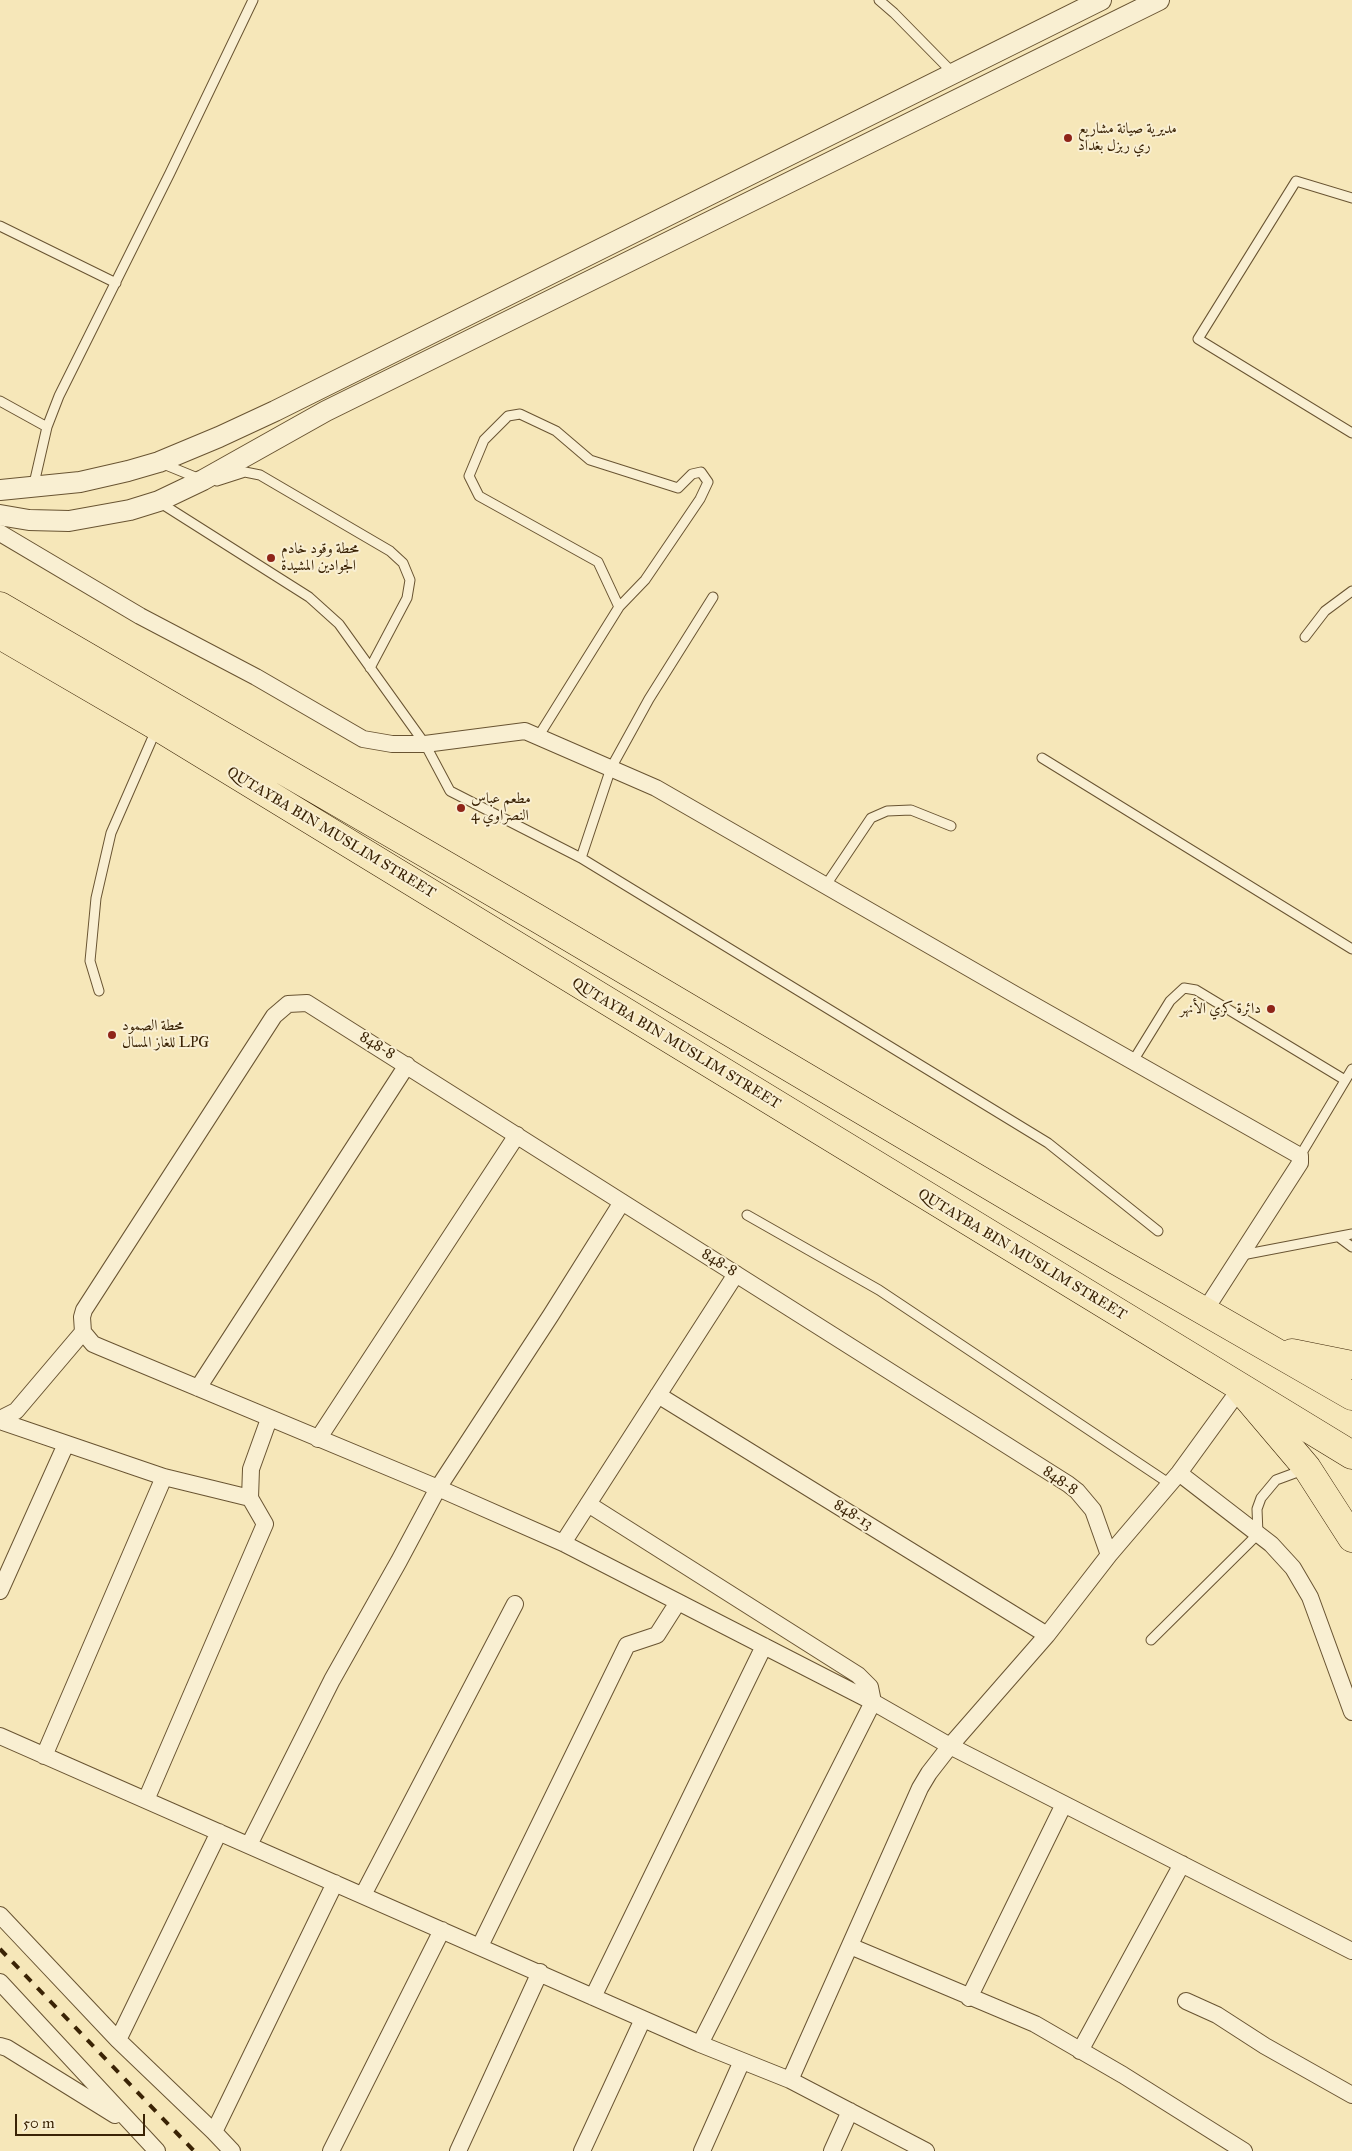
<!DOCTYPE html>
<meta charset="utf-8">
<style>
body{margin:0}
#map{position:relative;width:1352px;height:2151px;overflow:hidden;background:#f6e7b9;font-family:"IM FELL Great Primer",serif}
canvas{display:block}
.scale{position:absolute;left:15px;top:2114px;width:130px;height:22px;box-sizing:border-box;border:2px solid #3a2305;border-top:0;padding-left:6px;font-size:15px;line-height:18px;white-space:nowrap;color:#3a2305;-webkit-text-stroke:4px #f9efd2;paint-order:stroke}
</style>
<div id="map">
<canvas width="1352" height="2151"></canvas>
<div class="scale">50 m</div>
</div>
<script>
const ctx = document.querySelector('canvas').getContext('2d');
ctx.lineJoin = 'round';
function shape(rows) {
  const path = new Path2D();
  for (const r of rows) {
    path.moveTo(r[0], r[1]);
    for (let i = 2; i < r.length; i += 2) path.lineTo(r[i], r[i + 1]);
  }
  return path;
}
function stroke(path, color, width, dash) {
  ctx.strokeStyle = color;
  ctx.lineWidth = width;
  ctx.lineCap = dash ? 'butt' : 'round';
  ctx.setLineDash(dash || []);
  ctx.stroke(path);
}
function drawText(font, color, halo, rows, align = 'center') {
  ctx.font = font + ' "IM FELL Great Primer",Amiri,serif';
  ctx.lineWidth = 4;
  ctx.setLineDash([]);
  ctx.textBaseline = 'middle';
  ctx.strokeStyle = halo;
  ctx.fillStyle = color;
  for (const [text, x, y, turn = 0] of rows) {
    ctx.save();
    ctx.translate(x, y);
    ctx.rotate((+turn || 0) * Math.PI / 180);
    ctx.textAlign = isNaN(turn) ? turn : align;
    if (halo) ctx.strokeText(text, 0, 0);
    ctx.fillText(text, 0, 0);
    ctx.restore();
  }
}
const service = shape([
 [879,0,894,13,953,73],
 [1352,198,1296,181,1198,339,1352,433],
 [0,226,116,283],
 [0,401,47,427],
 [161,463,200,479],
 [217,481,245,472,260,475,390,551,403,563,410,580,407,598,370,668],
 [33,488,47,427,59,396,170,173,253,0],
 [159,502,309,597,339,624,425,744,450,791,581,858,1048,1143,1158,1231],
 [1305,637,1325,611,1352,591],
 [538,737,619,607,645,580,700,499,708,482,701,472,692,474,678,488,590,460,556,431,520,414,508,416,484,440,469,476,479,496,598,562,619,607],
 [1042,758,1352,949],
 [581,858,611,768,649,699,713,597],
 [826,885,871,818,887,811,911,810,951,826],
 [99,991,90,961,96,898,111,833,156,730],
 [1133,1061,1170,1001,1184,988,1196,990,1345,1080],
 [1300,1156,1352,1069],
 [747,1215,879,1290,1170,1484],
 [1340,1238,1352,1247],
 [1242,1255,1352,1234],
 [1151,1640,1258,1534,1257,1509,1261,1498,1276,1480,1303,1470]
]);
const minor = shape([
 [0,533,140,616,256,677,363,739,392,744,425,744,525,731,656,788,1014,994,1300,1156,1300,1163,1204,1312],
 [198,1388,407,1065],
 [658,1395,1047,1635],
 [0,1419,16,1411,83,1332],
 [0,1421,164,1477,250,1498,265,1524,146,1800],
 [318,1439,517,1135],
 [1179,1473,1271,1544,1293,1568,1310,1597,1352,1712],
 [250,1498,251,1469,269,1419],
 [588,1504,858,1675,870,1687,873,1702,700,2044],
 [563,1543,736,1274],
 [1109,1555,1093,1510,1077,1491,1068,1484,307,1003,288,1004,274,1016,84,1310,82,1317,83,1332,93,1344,100,1347,438,1488,563,1543,873,1702,950,1746,1352,1951],
 [0,1591,66,1444],
 [0,1736,700,2044,790,2080,926,2151],
 [44,1756,164,1477],
 [249,1845,332,1680,399,1561,438,1488,551,1315,622,1202],
 [363,1895,515,1604],
 [0,1915,118,2040,214,2132,232,2151],
 [480,1946,627,1645,657,1635,678,1602],
 [850,1946,1035,2024,1123,2075,1244,2151],
 [0,1982,157,2151],
 [593,1997,764,1646],
 [969,1998,1064,1804],
 [1186,2001,1217,2015,1265,2046,1352,2095],
 [118,2040,219,1832],
 [0,2046,7,2048,115,2115],
 [1080,2051,1182,1864],
 [790,2080,920,1788,929,1773,950,1746,1047,1635,1109,1555,1179,1473,1240,1389],
 [214,2132,335,1883],
 [331,2151,442,1930],
 [458,2151,540,1972],
 [582,2151,643,2019],
 [702,2151,742,2061],
 [832,2151,850,2111]
]);
const tertiary = shape([
 [0,490,80,482,128,471,159,462,219,437,275,411,1101,0],
 [0,515,29,520,69,521,130,510,159,501,203,480,326,411,1159,0]
]);
const trunk = shape([
 [0,606,535,917,1117,1261,1352,1396],
 [0,635,158,727,1352,1455],
 [1292,1353,1352,1365]
]);
const motorway = shape([
 [1240,1389,1307,1468,1352,1538]
]);
stroke(service, '#695432', 11);
stroke(minor, '#695432', 18);
stroke(tertiary, '#695432', 22);
stroke(trunk, '#3a2305', 29);
stroke(motorway, '#3a2305', 29);
stroke(service, '#f9efd2', 9);
stroke(minor, '#f9efd2', 16);
stroke(tertiary, '#f9efd2', 20);
stroke(trunk, '#f6e7b9', 28);
stroke(motorway, '#f6e7b9', 28);
stroke(shape([
 [0,1949,194,2151]
]), '#3a2305', 4, [9, 9]);
for (const [x, y, r, color] of [
 [1068,138,5,"#8f2418"],
 [271,558,5,"#8f2418"],
 [461,808,5,"#8f2418"],
 [1271,1009,5,"#8f2418"],
 [112,1035,5,"#8f2418"]
]) {
  const dot = new Path2D();
  dot.arc(x, y, r, 0, 2 * Math.PI);
  ctx.fillStyle = color;
  ctx.fill(dot);
  stroke(dot, '#f9efd2', 2);
}
drawText('15px', '#3a2305', '#f9efd2', [
 ["مديرية صيانة مشاريع",1078,129],
 ["ري ربزل بغداد",1078,146],
 ["محطة وقود خادم",281,549],
 ["الجوادين المشيدة",281,566],
 ["مطعم عباس",471,799],
 ["النصراوي 4",471,816],
 ["دائرة كري الأنهر",1261,1009,"right"],
 ["محطة الصمود",122,1026],
 ["للغاز المسال LPG",122,1043]
], 'left');
drawText('15px', '#3a2305', '#f9efd2', [
 ["QUTAYBA BIN MUSLIM STREET",331,833,31],
 ["QUTAYBA BIN MUSLIM STREET",676,1044,31],
 ["848-8",377,1046,32],
 ["QUTAYBA BIN MUSLIM STREET",1022,1255,31],
 ["848-8",719,1263,32],
 ["848-8",1060,1481,35],
 ["848-13",853,1515,32]
]);
</script>
